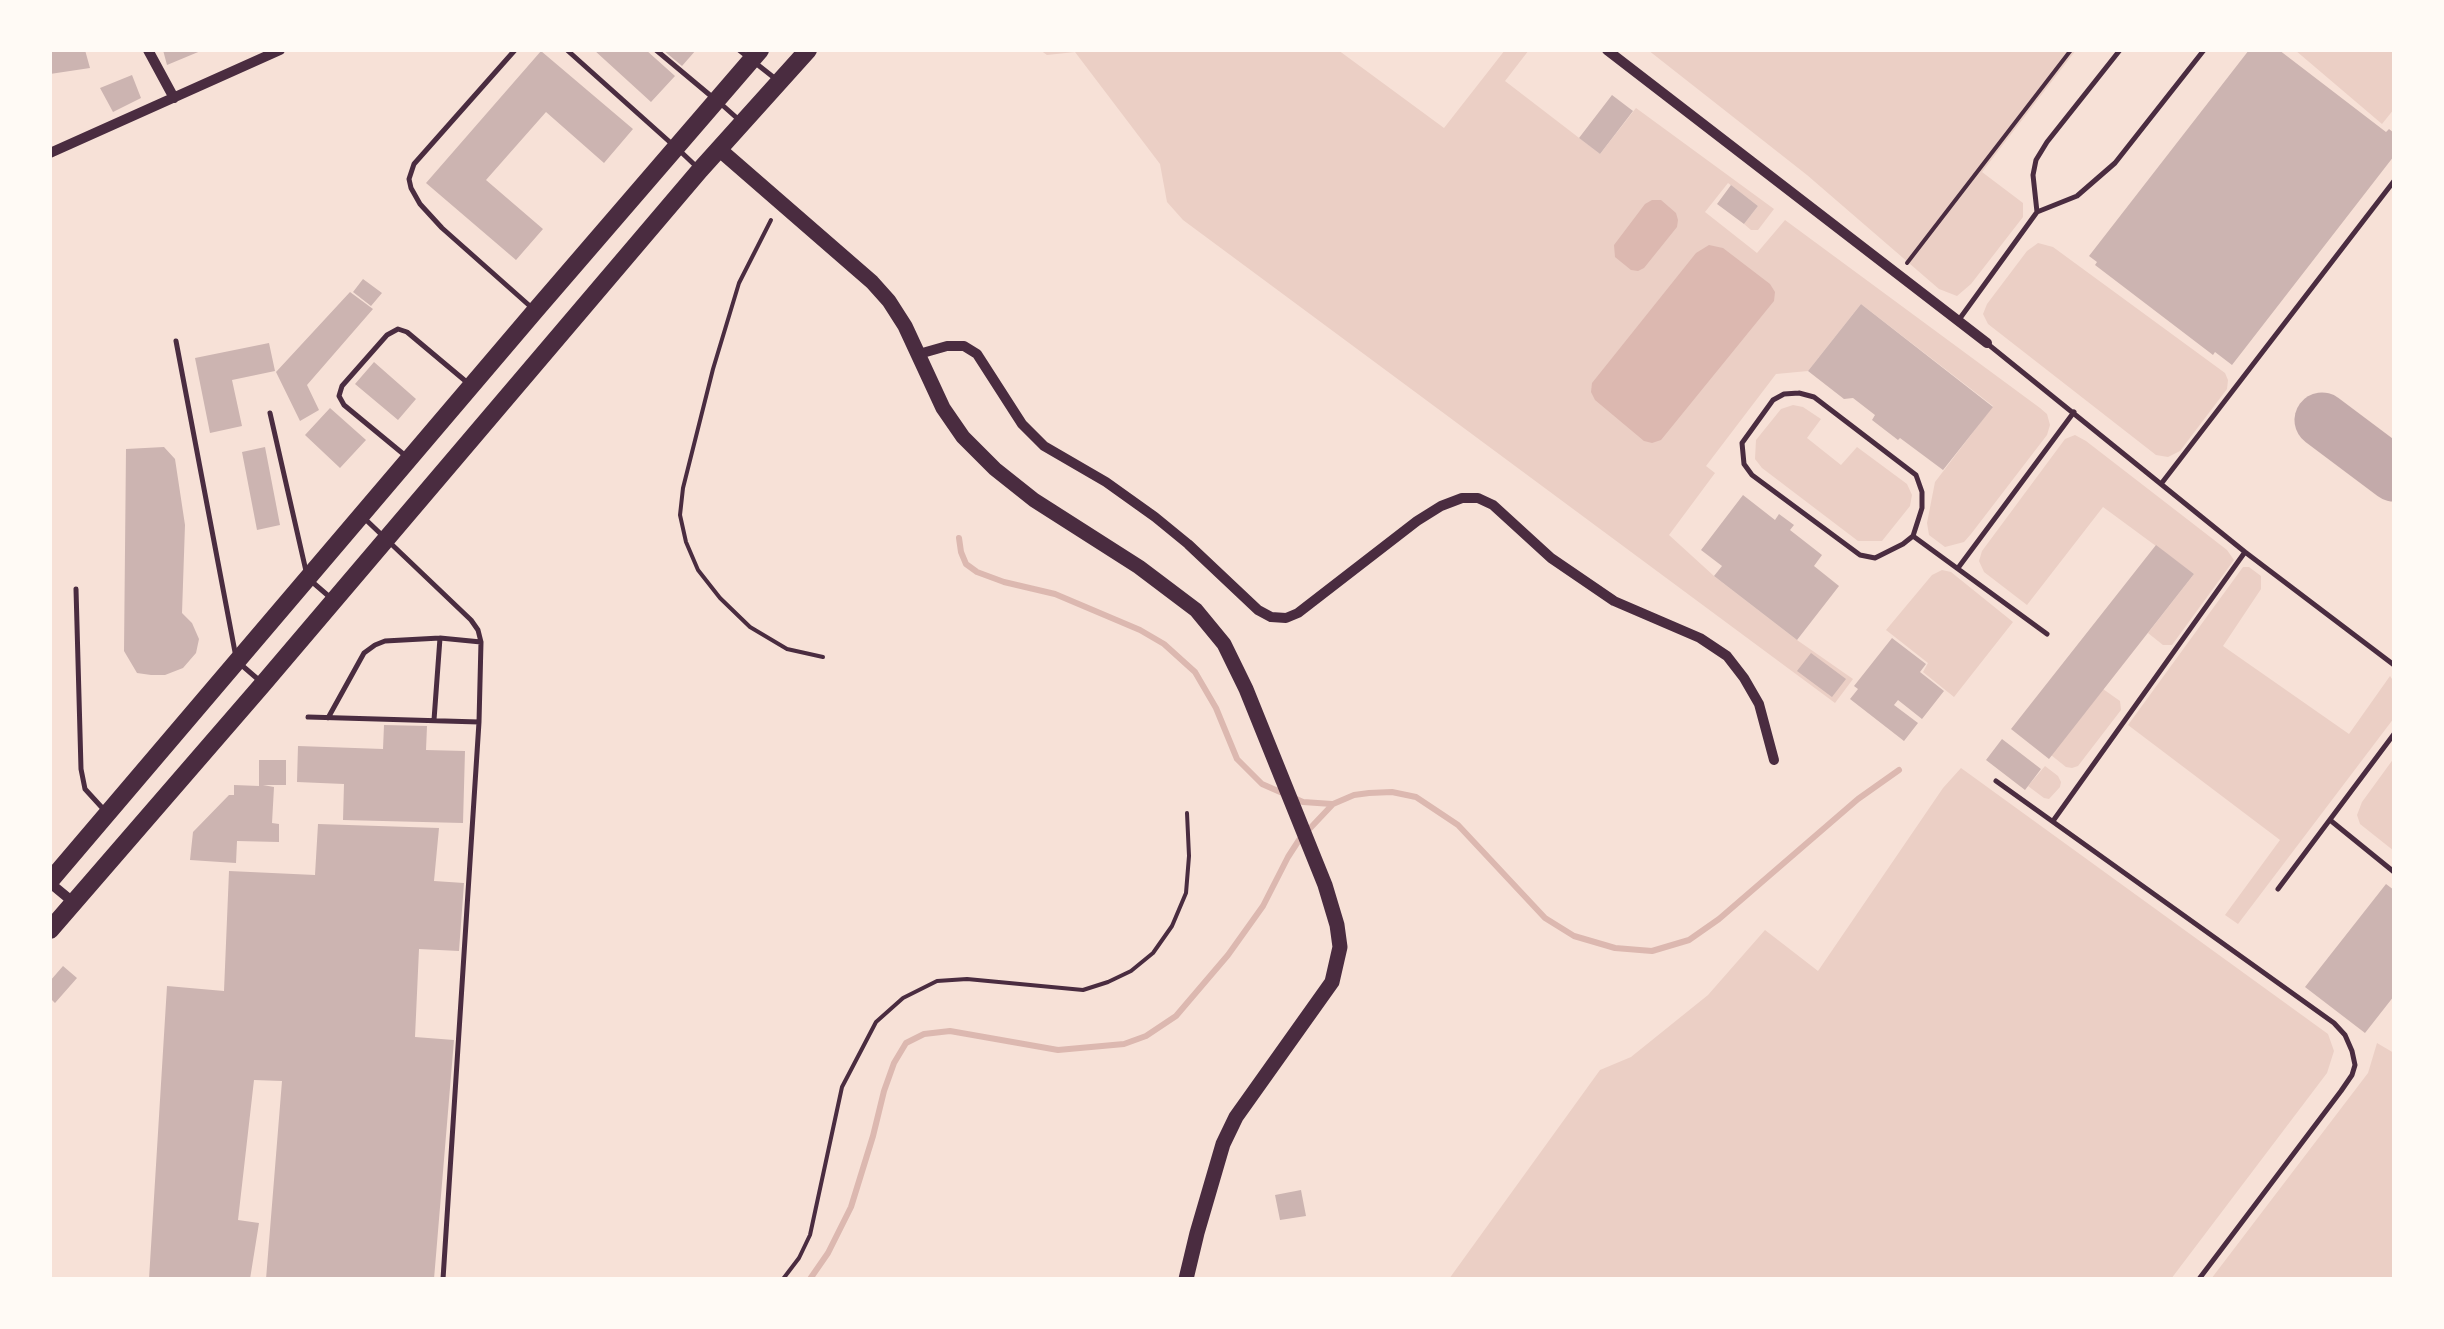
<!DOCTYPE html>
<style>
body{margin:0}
#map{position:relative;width:2444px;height:1329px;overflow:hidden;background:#f7e1d7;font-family:"Roboto Condensed",sans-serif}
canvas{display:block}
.frame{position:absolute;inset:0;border:52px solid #fffaf5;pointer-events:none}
</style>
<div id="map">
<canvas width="2444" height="1329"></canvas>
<div class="frame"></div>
</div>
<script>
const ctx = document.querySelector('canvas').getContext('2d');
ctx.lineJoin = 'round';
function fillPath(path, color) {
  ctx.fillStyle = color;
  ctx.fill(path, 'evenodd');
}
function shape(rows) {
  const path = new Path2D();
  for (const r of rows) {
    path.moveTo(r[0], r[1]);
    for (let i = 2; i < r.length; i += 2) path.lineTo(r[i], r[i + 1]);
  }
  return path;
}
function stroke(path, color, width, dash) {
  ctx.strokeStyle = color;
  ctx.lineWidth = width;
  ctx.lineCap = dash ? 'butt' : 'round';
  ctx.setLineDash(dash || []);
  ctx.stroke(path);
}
fillPath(shape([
 [1040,50,1338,50,1444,128,1505,50,1529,50,1505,81,1600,154,1636,108,1774,209,1758,230,1751,230,1744,224,1758,206,1728,183,1705,212,1757,253,1785,220,2040,408,2047,414,2050,425,2047,435,1971,534,1964,542,1945,547,1929,535,1927,523,1935,482,1993,406,1861,304,1808,371,1776,374,1706,466,1715,473,1669,535,1714,576,1797,640,1853,679,1835,703,1183,220,1167,202,1160,164,1075,52,1047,55],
 [1648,50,2076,50,1982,172,2023,203,2023,217,1971,284,1957,296,1939,289,1807,175],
 [2295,50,2394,50,2394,109,2382,124],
 [2038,243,2053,247,2225,373,2228,380,2227,389,2180,451,2168,457,2156,455,1988,324,1983,314,1987,304,2027,251],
 [1793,405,1803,407,1821,419,1807,438,1841,465,1857,447,1907,484,1912,495,1910,506,1882,541,1858,541,1762,468,1755,459,1756,440,1781,409],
 [2075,435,2086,441,2227,550,2234,560,2172,645,2163,645,2148,633,2194,574,2103,507,2027,605,1984,572,1979,561,1982,551,2065,439],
 [2243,567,2249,567,2261,576,2261,589,2223,646,2349,734,2390,676,2394,682,2394,718,2238,924,2225,915,2280,840,2128,725],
 [1942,570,1951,572,2013,622,1954,697,1923,672,1928,663,1886,630,1932,575],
 [2103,689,2120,701,2121,710,2078,766,2072,768,2066,767,2051,755],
 [2394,758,2394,851,2360,824,2357,815,2362,802],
 [2045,766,2058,776,2061,782,2060,787,2049,799,2044,798,2028,786],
 [1961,768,2328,1034,2334,1051,2327,1073,2171,1279,1449,1279,1600,1070,1631,1057,1708,995,1765,930,1818,971,1943,788],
 [2377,1043,2394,1053,2394,1279,2211,1279,2368,1073]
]), '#ebcfc5');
fillPath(shape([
 [1652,200,1661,200,1676,213,1678,220,1677,227,1644,268,1638,271,1631,270,1615,257,1614,245,1645,204],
 [1709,245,1723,248,1770,284,1775,292,1774,301,1661,440,1652,443,1644,441,1595,400,1591,392,1592,383,1696,253]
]), '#dcb8b0');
stroke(shape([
 [959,538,961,552,966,564,977,572,1004,582,1055,594,1140,630,1164,644,1195,672,1216,708,1237,759,1262,784,1303,802,1332,804],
 [810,1279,828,1253,851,1207,873,1136,884,1091,894,1063,906,1043,924,1034,950,1031,1058,1050,1124,1044,1146,1036,1176,1016,1228,955,1263,906,1288,857,1299,840,1333,804,1354,795,1369,793,1392,792,1416,797,1458,825,1545,918,1574,936,1615,948,1652,951,1689,940,1719,919,1858,799,1899,770]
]), '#dcb8b0', 6);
stroke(shape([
 [2322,420,2394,474]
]), '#c3aaaa', 55);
fillPath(shape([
 [50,50,85,50,90,68,50,74],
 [163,50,203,50,167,65],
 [594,50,646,50,675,76,651,102],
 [663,50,696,50,682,66],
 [2249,50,2279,50,2386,132,2389,129,2394,133,2394,156,2232,365,2215,352,2213,355,2095,265,2097,262,2089,256],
 [541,51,633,129,604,163,546,112,486,180,543,229,516,260,426,183],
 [132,75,141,98,113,112,100,88],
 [1612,95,1633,111,1600,154,1579,138],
 [1731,185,1758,206,1744,224,1717,204],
 [363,279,382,293,371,306,353,292],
 [350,292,373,309,307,385,319,410,300,421,276,372],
 [1861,304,1993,407,1943,470,1900,438,1898,440,1872,420,1875,415,1853,398,1844,399,1808,371],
 [269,343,275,371,232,380,242,426,210,433,195,358],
 [374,362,416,399,398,420,355,384],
 [330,408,366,440,340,468,305,435],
 [164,447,175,459,185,525,182,613,192,623,199,639,196,653,183,668,165,675,151,675,137,673,124,651,126,449],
 [265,447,280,525,257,530,242,452],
 [1743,495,1775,520,1779,514,1794,525,1790,530,1822,555,1814,566,1839,586,1797,640,1714,576,1722,566,1701,550],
 [2156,545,2194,574,2049,759,2011,729],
 [1892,638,1926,664,1920,672,1944,691,1922,719,1898,700,1894,705,1918,723,1904,741,1850,699,1858,689,1854,686],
 [1811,653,1846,679,1832,697,1797,671],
 [384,725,427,726,426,750,465,751,463,823,343,820,344,784,297,782,298,746,383,749],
 [2002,739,2041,769,2025,790,1986,760],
 [259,760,286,760,286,785,263,785,274,787,272,823,279,824,279,842,237,841,236,863,190,860,193,832,229,795,234,795,234,785,259,786],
 [318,824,439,828,434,881,464,883,459,951,419,949,415,1037,454,1040,434,1279,266,1279,282,1081,254,1080,238,1220,259,1223,250,1279,231,1277,231,1279,149,1279,167,986,224,991,229,871,315,875],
 [2386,884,2394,890,2394,996,2365,1033,2305,987],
 [63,966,77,978,55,1003,50,998,50,981],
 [1301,1190,1306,1216,1280,1220,1275,1195]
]), '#ccb4b1');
stroke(shape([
 [771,220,739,283,713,369,683,488,680,515,686,542,698,570,720,598,750,627,787,649,823,657],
 [1907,263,2071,50],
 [783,1279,799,1258,810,1235,842,1087,876,1022,903,998,937,981,967,979,1083,990,1108,982,1131,971,1153,953,1172,926,1186,893,1189,856,1187,813]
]), '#4a2c40', 4);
stroke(shape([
 [515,50,414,164,409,179,411,188,420,204,442,228,531,307],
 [567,50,672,144],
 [656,50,711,96],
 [739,50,777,80],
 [720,103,738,119],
 [680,151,698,168],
 [2037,212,2033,175,2036,160,2047,142,2120,50],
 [1958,321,2037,212,2077,196,2115,163,2204,50],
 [176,341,235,652],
 [1989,345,2245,552,2394,665],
 [1799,393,1814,397,1916,475,1922,492,1922,508,1913,536,1903,544,1875,558,1860,555,1752,475,1744,464,1742,443,1773,400,1784,394,1799,393],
 [270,413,306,571],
 [407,457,344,405,339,396,342,386,387,335,398,329,407,332,469,384],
 [2161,484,2394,181],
 [363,517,471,620,478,630,481,642,479,722,443,1279],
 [1913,536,2047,634],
 [1958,568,2074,412],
 [310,580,332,599],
 [76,589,81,769,85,789,106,812],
 [238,662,260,681],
 [308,717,479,722],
 [328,718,364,653,375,645,385,641,440,638,481,642],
 [434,720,440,638],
 [1996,781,2334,1023,2345,1035,2352,1051,2355,1065,2352,1075,2341,1091,2199,1279],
 [2330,820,2394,872],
 [2053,821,2245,552],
 [2278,889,2394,734]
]), '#4a2c40', 5);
stroke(shape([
 [148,50,174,98],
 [1607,50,1987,343],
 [50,153,280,50],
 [919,354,947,346,964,346,977,354,1022,424,1044,446,1106,482,1155,517,1188,544,1258,610,1271,617,1286,618,1298,613,1417,521,1441,506,1462,498,1478,498,1493,505,1551,558,1614,601,1700,638,1727,656,1744,678,1759,704,1774,760],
 [50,883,73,902]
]), '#4a2c40', 10);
stroke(shape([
 [719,149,872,282,889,301,905,326,943,408,963,437,995,469,1034,500,1139,567,1196,610,1224,644,1246,689,1325,885,1337,925,1340,947,1332,982,1236,1117,1223,1144,1197,1233,1186,1279]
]), '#4a2c40', 15);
stroke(shape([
 [50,881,535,311,760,50],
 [50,930,263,684,700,170,808,50]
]), '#4a2c40', 18);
</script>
